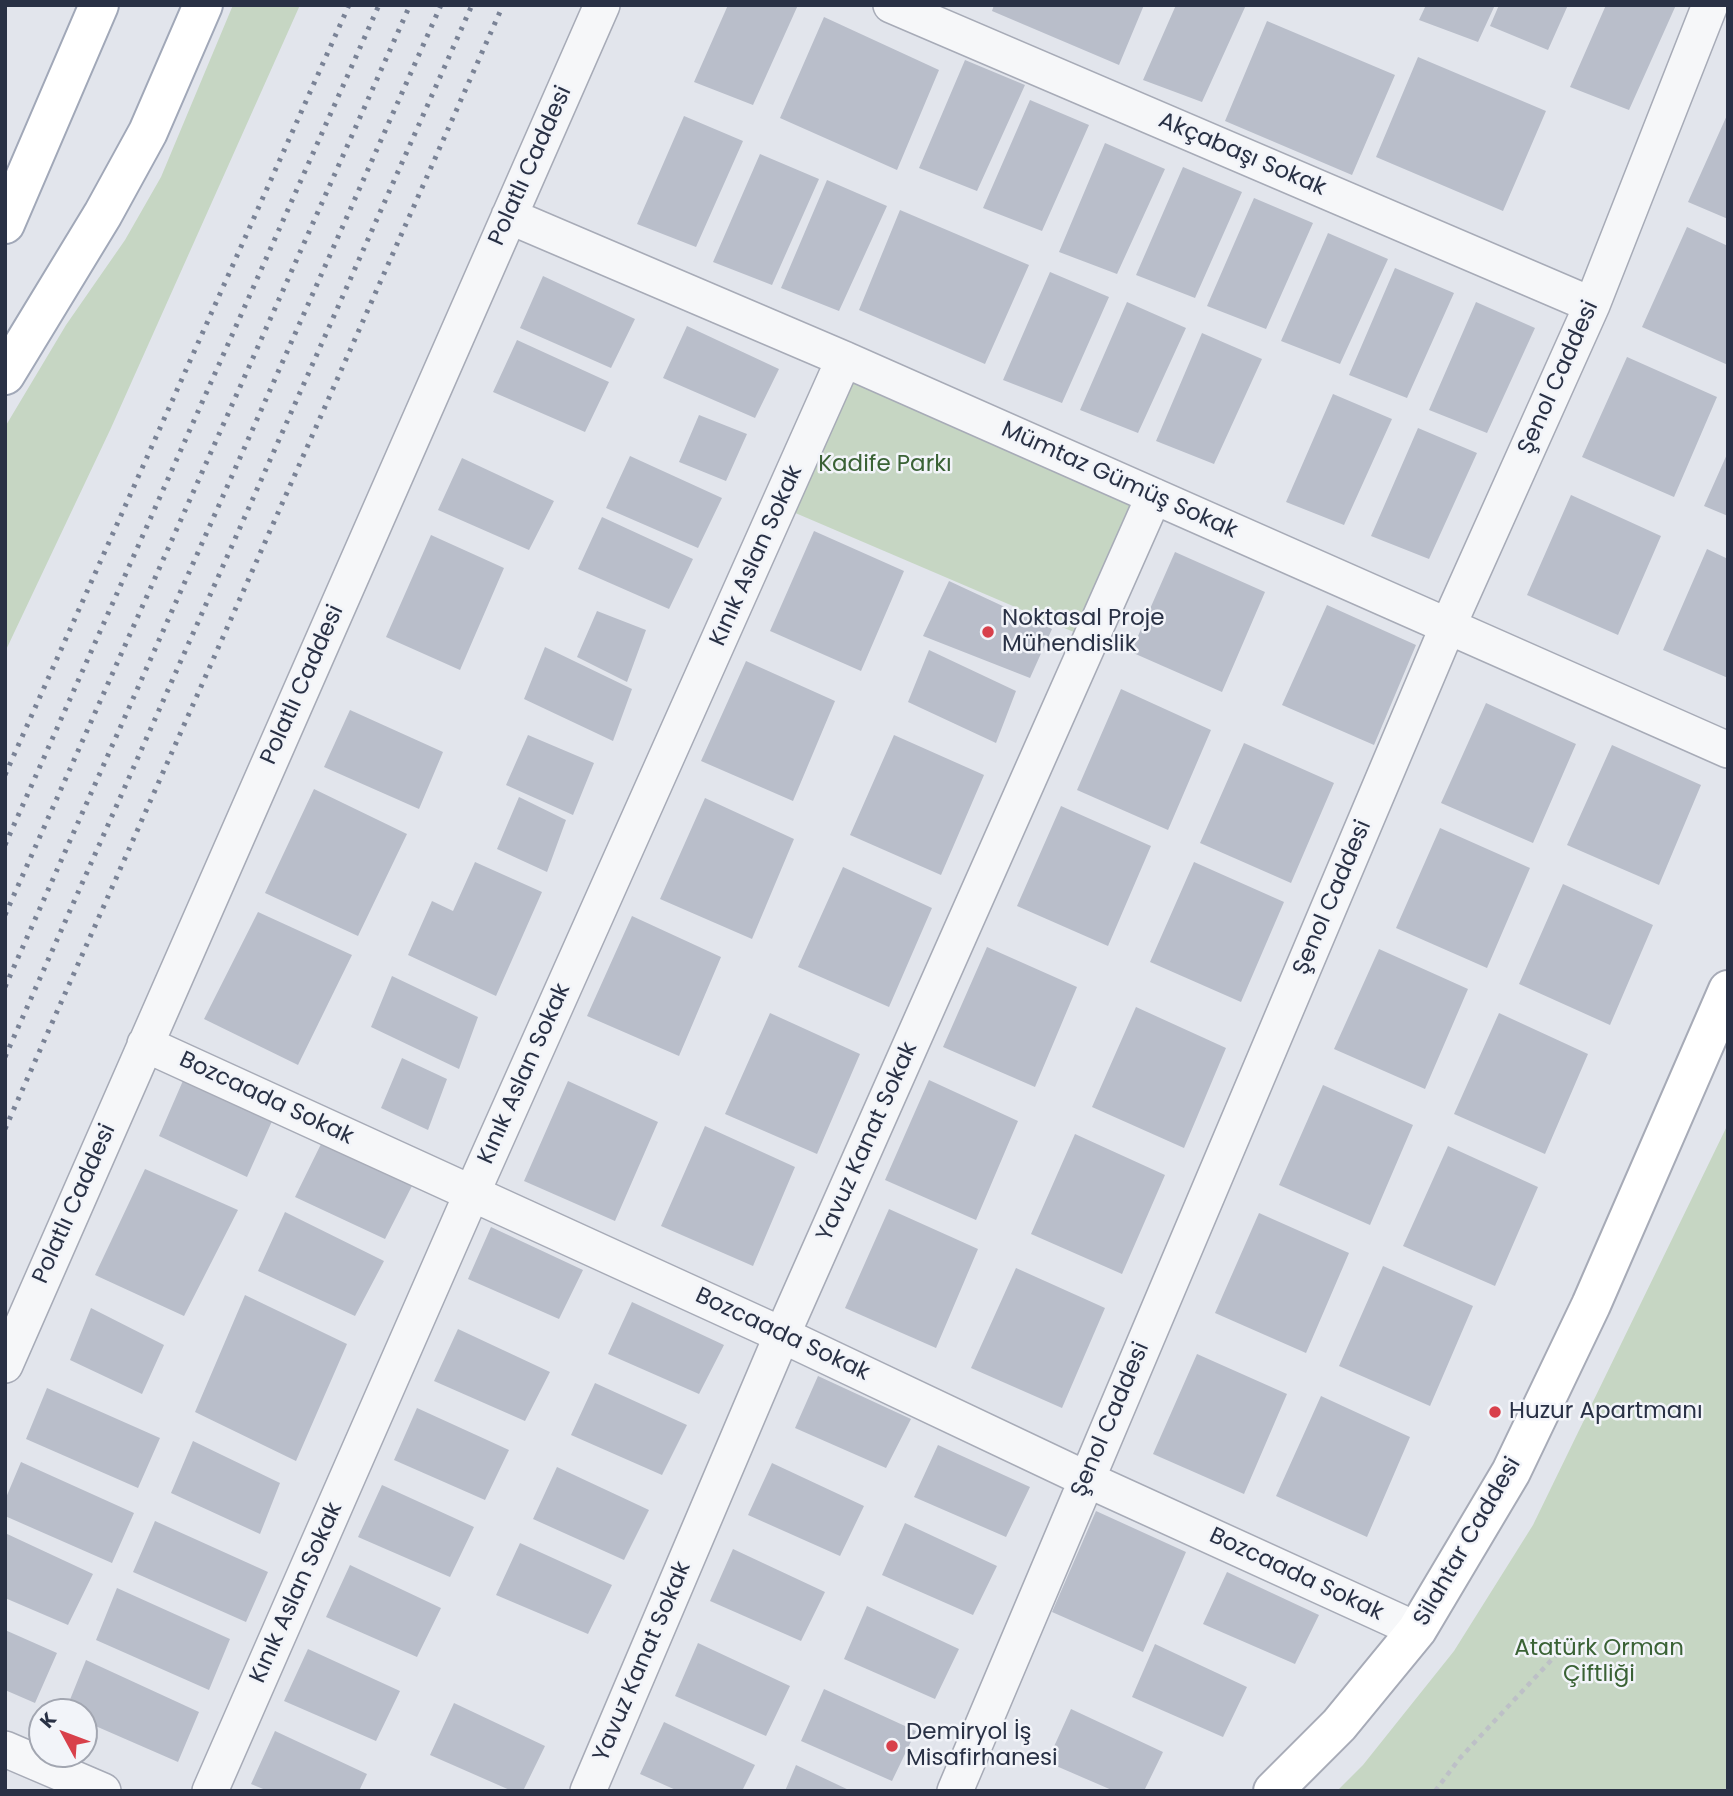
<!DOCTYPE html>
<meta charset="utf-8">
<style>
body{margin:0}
#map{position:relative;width:1733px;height:1796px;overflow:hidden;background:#e2e5ec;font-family:Poppins,sans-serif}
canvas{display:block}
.frame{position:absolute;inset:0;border:7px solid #293145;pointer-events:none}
.north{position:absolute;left:28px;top:1698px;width:70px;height:70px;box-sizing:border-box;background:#f2f4f9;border:2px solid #a2a6b1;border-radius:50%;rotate:311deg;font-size:19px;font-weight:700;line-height:28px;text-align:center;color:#293145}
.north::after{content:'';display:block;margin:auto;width:24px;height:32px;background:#d8404b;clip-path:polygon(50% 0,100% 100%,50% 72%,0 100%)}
</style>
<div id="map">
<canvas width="1733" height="1796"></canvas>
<div class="frame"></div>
<div class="north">K</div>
</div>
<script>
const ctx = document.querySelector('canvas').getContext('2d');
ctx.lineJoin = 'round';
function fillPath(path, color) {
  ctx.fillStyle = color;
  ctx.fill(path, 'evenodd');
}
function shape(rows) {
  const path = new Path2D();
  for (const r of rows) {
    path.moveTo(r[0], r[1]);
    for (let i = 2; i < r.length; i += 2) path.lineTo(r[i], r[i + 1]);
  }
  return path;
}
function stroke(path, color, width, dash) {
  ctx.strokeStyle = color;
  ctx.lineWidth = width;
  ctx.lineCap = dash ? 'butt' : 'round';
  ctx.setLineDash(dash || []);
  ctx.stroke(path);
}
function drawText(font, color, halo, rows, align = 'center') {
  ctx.font = font + ' Poppins,sans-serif';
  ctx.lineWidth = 5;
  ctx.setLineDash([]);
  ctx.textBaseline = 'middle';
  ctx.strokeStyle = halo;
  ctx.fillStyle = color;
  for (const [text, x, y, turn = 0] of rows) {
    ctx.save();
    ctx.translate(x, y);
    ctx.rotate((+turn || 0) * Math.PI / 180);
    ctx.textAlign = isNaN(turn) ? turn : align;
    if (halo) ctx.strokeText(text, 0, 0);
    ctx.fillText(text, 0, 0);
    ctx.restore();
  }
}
fillPath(shape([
 [233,5,300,5,111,428,5,652,5,427,66,325,125,240,161,177],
 [844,359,1154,496,1090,639,779,506],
 [1728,1124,1728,1791,1337,1791,1363,1765,1454,1651,1533,1525]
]), '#c6d6c3');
fillPath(shape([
 [728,5,798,5,753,105,694,82],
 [994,5,1144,5,1119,65,992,11],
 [1176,5,1246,5,1202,102,1143,80],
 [1426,5,1495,5,1478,42,1419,20],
 [1499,5,1568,5,1548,50,1490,26],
 [1606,5,1676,5,1629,110,1570,87],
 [824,17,939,70,897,170,780,118],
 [1267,21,1395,75,1352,175,1225,121],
 [1418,57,1546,111,1503,211,1376,157],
 [965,60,1025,85,977,191,919,168],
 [1030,100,1089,125,1042,231,983,208],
 [1728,113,1728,219,1688,202],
 [684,116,743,141,696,247,637,224],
 [1105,143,1165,169,1117,274,1059,252],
 [760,154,819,179,772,285,713,262],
 [1183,167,1242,192,1195,298,1136,275],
 [827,180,887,206,839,311,781,288],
 [1254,198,1313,223,1266,329,1207,306],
 [900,210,1029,265,985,364,859,310],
 [1687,227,1728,246,1728,365,1642,327],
 [1328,233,1388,259,1340,364,1281,341],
 [1395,268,1454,293,1407,398,1349,375],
 [1050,272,1109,297,1062,403,1003,380],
 [543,276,635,319,611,368,520,328],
 [1127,302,1186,328,1138,433,1080,410],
 [1476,302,1535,328,1487,433,1429,410],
 [687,326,779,369,755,418,663,378],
 [1202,333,1262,359,1214,464,1156,441],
 [517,340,609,382,585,432,493,392],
 [1627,357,1717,397,1674,497,1582,457],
 [1333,394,1392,419,1344,525,1286,502],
 [699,415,747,434,726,481,679,462],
 [1418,428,1477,453,1429,559,1371,536],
 [1728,452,1728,516,1704,506],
 [630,456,722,498,698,548,606,508],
 [462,458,554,501,529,550,438,510],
 [1571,495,1661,536,1618,635,1527,595],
 [602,517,693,559,669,609,578,569],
 [814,531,904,571,861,671,770,631],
 [431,535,504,568,460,670,386,637],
 [1707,549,1728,559,1728,678,1663,650],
 [1175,552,1265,592,1222,692,1131,652],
 [949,581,1052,629,1030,678,923,636],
 [1327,605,1416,645,1374,745,1282,705],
 [597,611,646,630,627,682,577,657],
 [545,647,632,689,613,741,524,699],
 [929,650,1016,691,996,743,908,702],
 [746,661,835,701,793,801,701,761],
 [1121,689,1211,730,1168,830,1077,790],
 [1486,703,1576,744,1533,843,1441,803],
 [350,710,443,752,419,809,324,767],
 [528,735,594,763,573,815,506,785],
 [894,735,984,775,941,875,850,835],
 [1244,743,1334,783,1291,883,1200,843],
 [1612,745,1701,785,1659,885,1567,845],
 [314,789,407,834,358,936,265,893],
 [519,797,566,820,547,872,497,849],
 [705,798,794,839,752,939,660,899],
 [1061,806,1151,846,1108,946,1017,906],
 [1440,828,1530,868,1487,968,1396,928],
 [475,862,542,892,496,996,408,955,432,901,453,911],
 [1194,862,1284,902,1241,1002,1150,962],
 [843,867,932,908,889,1007,798,967],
 [1563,884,1653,925,1610,1025,1519,984],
 [258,912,352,955,298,1065,204,1019],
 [632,916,721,957,679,1056,587,1016],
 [987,947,1077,987,1035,1087,943,1047],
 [1379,949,1468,989,1425,1089,1334,1049],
 [392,976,478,1017,459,1069,371,1027],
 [1136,1007,1226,1048,1184,1148,1092,1107],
 [770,1013,860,1054,817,1154,725,1114],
 [1499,1013,1588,1054,1545,1154,1454,1114],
 [402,1058,447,1079,428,1130,381,1108],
 [185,1076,273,1119,247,1177,159,1136],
 [929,1080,1018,1121,976,1220,885,1180],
 [568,1081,658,1122,615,1221,524,1181],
 [1323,1085,1413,1125,1370,1225,1279,1185],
 [705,1126,795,1167,753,1266,661,1226],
 [1075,1134,1165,1175,1122,1274,1031,1234],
 [323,1140,414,1182,385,1239,295,1197],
 [1448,1146,1538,1187,1495,1286,1403,1246],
 [145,1169,238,1210,184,1316,95,1275],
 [889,1209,978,1249,936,1348,845,1308],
 [285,1212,384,1261,355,1316,258,1271],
 [1259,1213,1349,1253,1306,1353,1215,1313],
 [491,1227,583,1270,559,1319,468,1279],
 [1383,1266,1473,1306,1430,1406,1339,1366],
 [1016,1268,1105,1308,1062,1408,971,1368],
 [245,1295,347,1344,296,1461,195,1412],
 [632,1302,724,1345,699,1394,608,1354],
 [91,1308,164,1345,142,1394,70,1360],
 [458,1329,550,1372,525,1421,434,1381],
 [1197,1354,1287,1394,1244,1494,1153,1454],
 [818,1376,911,1419,886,1468,795,1428],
 [595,1383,687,1425,662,1475,571,1435],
 [47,1388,160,1438,138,1488,26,1439],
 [1321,1396,1410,1437,1367,1537,1276,1496],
 [417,1408,509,1450,485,1500,394,1460],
 [193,1441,280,1483,260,1534,171,1493],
 [938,1445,1030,1487,1006,1537,914,1497],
 [21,1462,134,1513,112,1563,5,1516,5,1500],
 [772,1463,864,1506,840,1556,748,1515],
 [557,1467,649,1510,624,1560,533,1519],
 [382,1485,474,1527,450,1577,358,1537],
 [1096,1511,1186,1552,1143,1652,1052,1612],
 [155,1521,268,1572,246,1622,133,1572],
 [905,1523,997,1566,973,1615,882,1575],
 [5,1533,93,1574,68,1625,5,1598],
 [520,1543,612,1585,588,1634,496,1595],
 [733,1549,825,1592,801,1641,710,1601],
 [350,1565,441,1608,417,1657,326,1617],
 [1227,1572,1319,1615,1295,1664,1203,1624],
 [117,1588,230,1639,209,1690,96,1640],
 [867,1606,959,1649,935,1699,844,1659],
 [5,1630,57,1653,35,1703,5,1690],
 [698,1643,790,1686,766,1736,675,1696],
 [1155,1644,1247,1687,1223,1737,1132,1697],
 [308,1649,400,1691,376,1741,284,1701],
 [86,1660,199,1712,178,1762,84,1721,84,1712,65,1712],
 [824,1689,916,1731,892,1781,801,1741],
 [454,1703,545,1746,523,1791,512,1791,430,1755],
 [1071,1709,1163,1752,1144,1791,1114,1791,1047,1762],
 [664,1722,755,1765,742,1791,678,1791,640,1774],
 [275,1731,367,1774,359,1791,268,1791,251,1784],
 [796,1765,851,1791,785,1791]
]), '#b9beca');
const minor = shape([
 [891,5,1592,305],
 [509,216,844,359,1728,750],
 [145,1044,782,1335,1086,1479,1417,1630],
 [5,1365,602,5],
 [5,1749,103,1791],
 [210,1791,472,1193,844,359],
 [588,1791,782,1335,1154,496],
 [955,1791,1448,626,1592,305,1710,5]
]);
const secondary = shape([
 [1273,1791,1339,1725,1417,1630,1511,1472,1591,1305,1728,990]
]);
const primary = shape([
 [5,224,99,5],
 [5,375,103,214,148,132,203,5]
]);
stroke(minor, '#a7abb7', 38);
stroke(secondary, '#a7abb7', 42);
stroke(primary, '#a1a8b8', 42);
stroke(shape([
 [1435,1791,1460,1758,1571,1639]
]), '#bdc0c7', 4.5, [5, 5]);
stroke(minor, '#f6f7f9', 35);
stroke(secondary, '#fff', 38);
stroke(primary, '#fff', 38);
stroke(shape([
 [5,775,349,5],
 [5,845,379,5],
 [5,915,410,5],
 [5,987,441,5],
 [5,1057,472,5],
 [5,1129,503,5]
]), '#7a8396', 5, [3.5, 7]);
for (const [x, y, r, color] of [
 [988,632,7,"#d8404b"],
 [1495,1412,7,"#d8404b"],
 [892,1746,7,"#d8404b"]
]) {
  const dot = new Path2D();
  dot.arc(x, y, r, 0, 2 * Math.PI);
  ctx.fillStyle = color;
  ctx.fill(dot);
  stroke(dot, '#f2f4f9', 2.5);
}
drawText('23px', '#293145', '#f2f4f9', [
 ["Akçabaşı Sokak",1242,155,23],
 ["Polatlı Caddesi",531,166,-66],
 ["Şenol Caddesi",1559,378,-66],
 ["Mümtaz Gümüş Sokak",1119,481,24],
 ["Kınık Aslan Sokak",757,556,-66],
 ["Polatlı Caddesi",303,685,-66],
 ["Şenol Caddesi",1333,898,-67],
 ["Kınık Aslan Sokak",525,1074,-66],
 ["Bozcaada Sokak",266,1099,25],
 ["Yavuz Kanat Sokak",868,1142,-66],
 ["Polatlı Caddesi",75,1204,-66],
 ["Bozcaada Sokak",782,1335,25],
 ["Şenol Caddesi",1111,1420,-67],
 ["Silahtar Caddesi",1468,1542,-60],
 ["Bozcaada Sokak",1296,1575,25],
 ["Kınık Aslan Sokak",297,1593,-66],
 ["Yavuz Kanat Sokak",643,1662,-67]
]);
drawText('23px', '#3a6235', '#f2f4f9', [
 ["Kadife Parkı",885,465],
 ["Atatürk Orman",1599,1649],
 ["Çiftliği",1599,1675]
]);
drawText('23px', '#293145', '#f2f4f9', [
 ["Noktasal Proje",1002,619],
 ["Mühendislik",1002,645],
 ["Huzur Apartmanı",1509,1412],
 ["Demiryol İş",906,1733],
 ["Misafirhanesi",906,1759]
], 'left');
</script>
